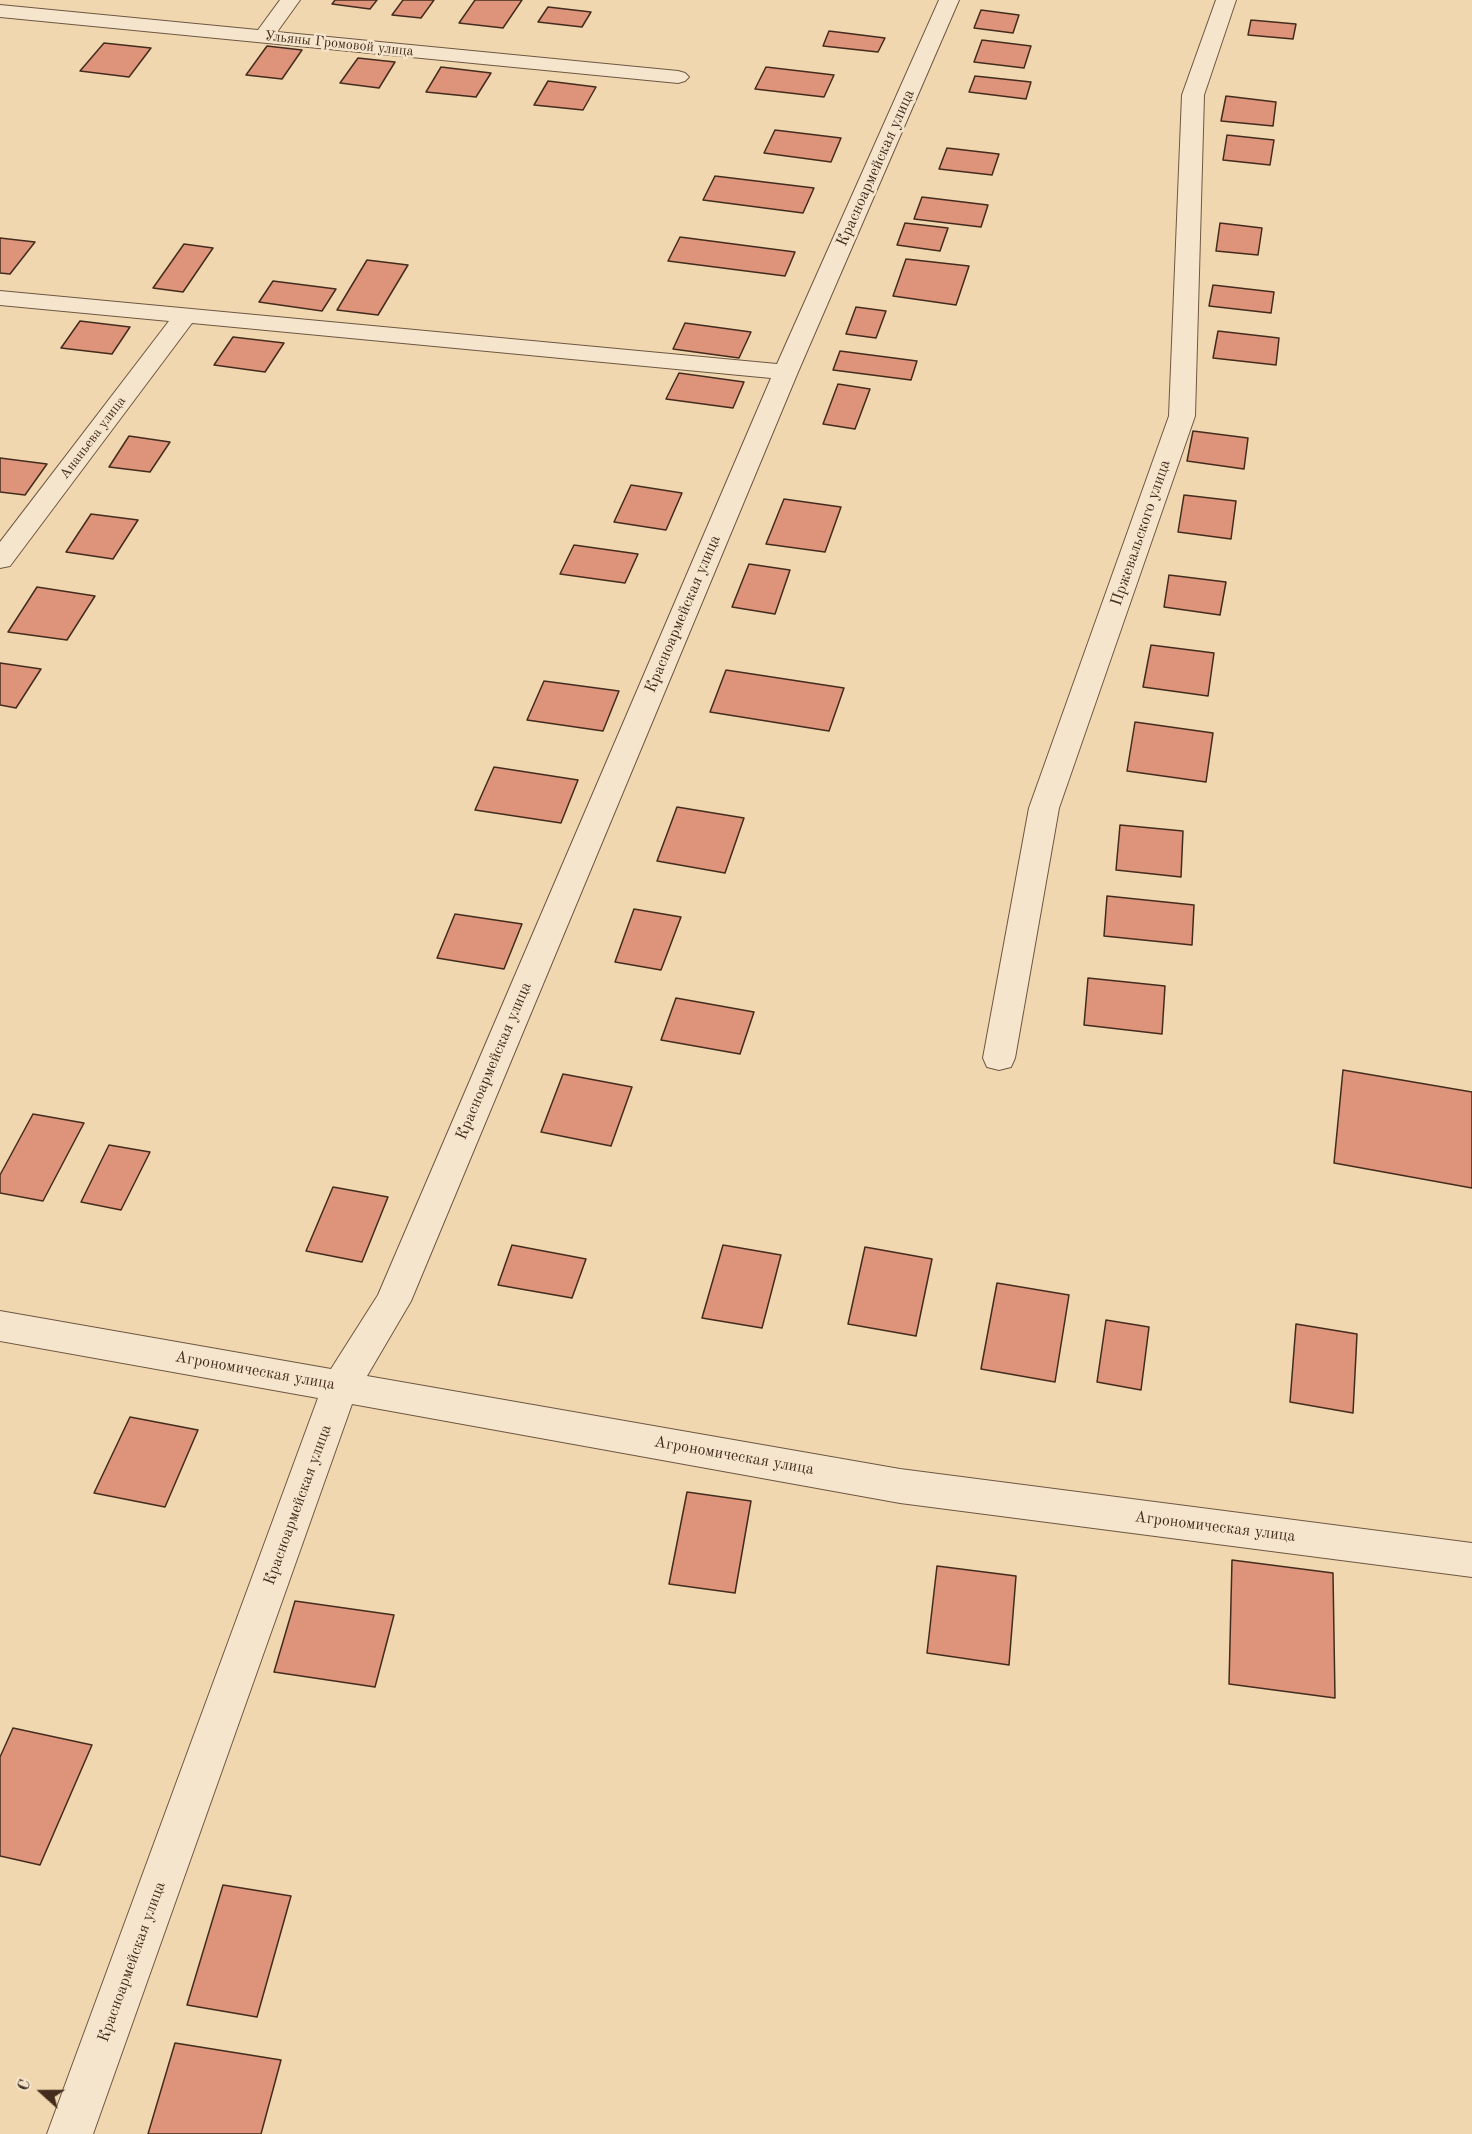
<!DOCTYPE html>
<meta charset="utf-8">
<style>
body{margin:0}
#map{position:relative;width:1472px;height:2134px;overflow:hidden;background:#f0d7b0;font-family:"Old Standard TT",serif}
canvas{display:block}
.north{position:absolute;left:12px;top:2062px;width:60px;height:60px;-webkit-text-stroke:4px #f5e5cc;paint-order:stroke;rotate:291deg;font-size:16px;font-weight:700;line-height:24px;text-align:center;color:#432c1d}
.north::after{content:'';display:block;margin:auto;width:21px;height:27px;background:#432c1d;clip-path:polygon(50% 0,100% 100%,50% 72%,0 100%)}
</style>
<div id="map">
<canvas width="1472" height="2134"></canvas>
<div class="north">С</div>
</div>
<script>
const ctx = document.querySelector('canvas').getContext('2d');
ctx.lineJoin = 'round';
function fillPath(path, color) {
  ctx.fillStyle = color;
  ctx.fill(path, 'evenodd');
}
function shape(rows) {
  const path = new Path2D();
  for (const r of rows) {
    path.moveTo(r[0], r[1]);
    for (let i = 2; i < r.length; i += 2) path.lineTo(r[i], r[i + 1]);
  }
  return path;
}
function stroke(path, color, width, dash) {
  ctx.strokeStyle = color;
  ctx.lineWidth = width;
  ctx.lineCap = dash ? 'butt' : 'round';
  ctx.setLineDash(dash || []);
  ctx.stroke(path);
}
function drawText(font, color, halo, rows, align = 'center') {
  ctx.font = font + ' "Old Standard TT",serif';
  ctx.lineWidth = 5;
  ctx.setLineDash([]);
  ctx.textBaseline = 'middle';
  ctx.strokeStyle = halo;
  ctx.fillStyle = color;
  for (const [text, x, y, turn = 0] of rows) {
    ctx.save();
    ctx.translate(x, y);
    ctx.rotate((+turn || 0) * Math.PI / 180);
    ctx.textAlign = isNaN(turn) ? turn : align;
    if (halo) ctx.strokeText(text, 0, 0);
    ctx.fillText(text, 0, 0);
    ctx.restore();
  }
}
const building = shape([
 [335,0,377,0,370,9,332,4,335,0],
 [403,0,434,0,421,18,392,15,403,0],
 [475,0,522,0,503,28,459,23,475,0],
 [548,7,591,12,582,27,538,22,548,7],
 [981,10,1019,15,1013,33,974,28,981,10],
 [1251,20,1296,24,1293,39,1248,35,1251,20],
 [829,31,885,38,878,52,823,46,829,31],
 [982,40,1031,46,1024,68,974,62,982,40],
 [104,43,151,48,129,77,80,71,104,43],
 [267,46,302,50,282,79,246,75,267,46],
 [358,58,395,62,379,88,340,83,358,58],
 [441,67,491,73,476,97,426,92,441,67],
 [766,67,834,75,824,97,755,89,766,67],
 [975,76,1031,82,1026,99,969,92,975,76],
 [548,81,596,87,583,110,534,105,548,81],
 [1226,96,1276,102,1273,126,1221,121,1226,96],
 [775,130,841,138,831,162,764,153,775,130],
 [1227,135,1274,140,1270,165,1223,160,1227,135],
 [947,148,999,154,992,175,939,169,947,148],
 [715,176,814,188,803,213,703,200,715,176],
 [922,197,988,205,981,227,914,219,922,197],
 [905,223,948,228,940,251,897,245,905,223],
 [1220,223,1262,228,1258,255,1216,251,1220,223],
 [680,237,795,252,785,276,668,261,680,237],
 [0,238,35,242,10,274,0,273,0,238],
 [184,244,213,248,183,292,153,288,184,244],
 [906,259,969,266,956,305,893,296,906,259],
 [367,260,408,265,378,315,337,310,367,260],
 [273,281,336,289,322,311,259,302,273,281],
 [1213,285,1274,292,1271,313,1209,306,1213,285],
 [856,307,886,311,876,338,846,334,856,307],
 [80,321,130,327,112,354,61,348,80,321],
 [685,323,751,332,739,358,673,349,685,323],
 [1218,331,1279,338,1276,365,1213,358,1218,331],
 [233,337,284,343,265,372,214,365,233,337],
 [840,351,917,361,911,380,833,370,840,351],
 [679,373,744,382,733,408,666,399,679,373],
 [838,384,870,389,855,429,823,424,838,384],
 [1193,431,1248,438,1244,469,1187,461,1193,431],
 [129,436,170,442,150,472,109,467,129,436],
 [0,458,47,464,25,495,0,492,0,458],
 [631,485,682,493,666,530,614,522,631,485],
 [1184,495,1236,501,1231,539,1178,532,1184,495],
 [784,499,841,507,825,552,766,544,784,499],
 [91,514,138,520,113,559,66,552,91,514],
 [574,545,638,554,625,583,560,574,574,545],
 [749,564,790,570,775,614,732,607,749,564],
 [1169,575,1226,582,1220,615,1164,607,1169,575],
 [37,587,95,596,67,640,8,632,37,587],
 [1151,645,1214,653,1208,696,1143,687,1151,645],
 [0,663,41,669,16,708,0,705,0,663],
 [726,670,844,688,829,731,710,712,726,670],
 [544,681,619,691,603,731,527,720,544,681],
 [1135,722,1213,733,1206,782,1127,771,1135,722],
 [494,767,578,780,561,823,475,810,494,767],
 [677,807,744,818,725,873,657,861,677,807],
 [1120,825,1183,831,1181,877,1116,870,1120,825],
 [1107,896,1194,905,1192,945,1104,936,1107,896],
 [634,909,681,917,661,970,615,962,634,909],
 [455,914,522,924,504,969,437,958,455,914],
 [1088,978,1165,986,1162,1034,1084,1025,1088,978],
 [676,998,754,1012,740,1054,661,1040,676,998],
 [1343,1070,1472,1092,1472,1188,1334,1163,1343,1070],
 [563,1074,632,1087,611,1146,541,1132,563,1074],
 [33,1114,84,1123,43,1201,0,1193,0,1175,33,1114],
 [109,1145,150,1152,121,1210,81,1202,109,1145],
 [333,1187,388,1197,362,1262,306,1251,333,1187],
 [512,1245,586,1259,572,1298,498,1285,512,1245],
 [723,1245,781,1255,762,1328,702,1318,723,1245],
 [865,1247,932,1259,916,1336,848,1324,865,1247],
 [997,1283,1069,1295,1055,1382,981,1369,997,1283],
 [1106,1320,1149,1327,1141,1390,1097,1382,1106,1320],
 [1296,1324,1357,1334,1353,1413,1290,1402,1296,1324],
 [130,1417,198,1430,165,1507,94,1493,130,1417],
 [687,1492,751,1501,735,1593,669,1584,687,1492],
 [1232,1560,1333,1573,1335,1698,1229,1684,1232,1560],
 [937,1566,1016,1576,1009,1665,927,1653,937,1566],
 [295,1601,394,1615,375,1687,274,1672,295,1601],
 [13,1728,92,1745,40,1865,0,1856,0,1757,13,1728],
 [223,1885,291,1896,257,2017,187,2005,223,1885],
 [175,2043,281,2060,261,2134,148,2134,175,2043]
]);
fillPath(building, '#dd947a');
stroke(building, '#432c1d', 1.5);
const minor = shape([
 [280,0,300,0,277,32,678,71,685,73,689,77,685,81,678,83,0,17,0,5,258,30,280,0],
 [939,0,959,0,798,372,411,1301,367,1376,900,1469,1472,1543,1472,1577,900,1503,352,1404,93,2134,47,2134,318,1398,0,1341,0,1311,331,1369,378,1295,771,378,192,323,10,566,0,568,0,542,169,321,0,305,0,291,777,364,939,0],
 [1216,0,1236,0,1204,95,1195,416,1059,808,1015,1058,1011,1067,999,1070,987,1067,983,1058,1029,808,1169,416,1182,95,1216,0]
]);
stroke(minor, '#6e5742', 2);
fillPath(minor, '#f5e5cc');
drawText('14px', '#432c1d', '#f5e5cc', [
 ["Ульяны Громовой улица",339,44,6],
 ["Ананьева улица",93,438,-53]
]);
drawText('16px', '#432c1d', '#f5e5cc', [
 ["Красноармейская улица",876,168,-66],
 ["Пржевальского улица",1141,533,-71],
 ["Красноармейская улица",683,614,-67],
 ["Красноармейская улица",494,1061,-67],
 ["Агрономическая улица",255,1371,10],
 ["Агрономическая улица",734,1456,10],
 ["Красноармейская улица",298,1505,-70],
 ["Агрономическая улица",1215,1527,7],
 ["Красноармейская улица",132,1962,-70]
]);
</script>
